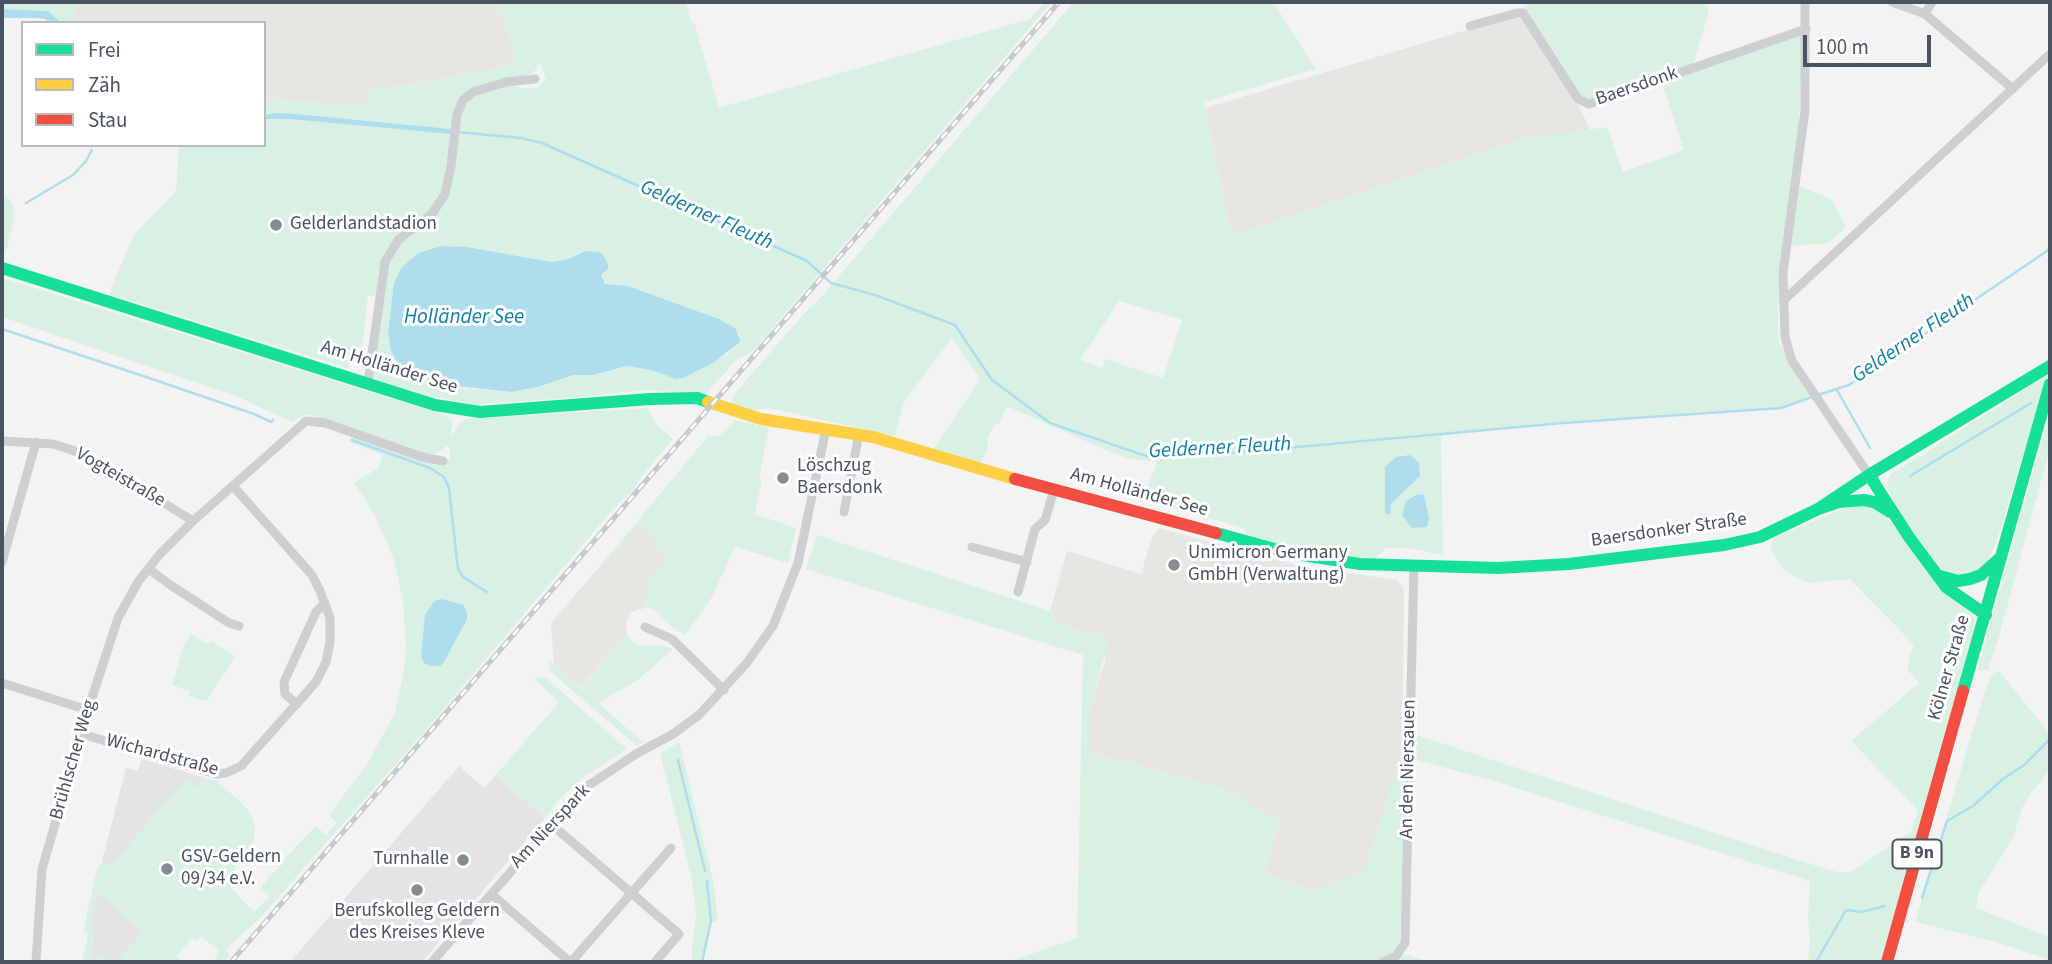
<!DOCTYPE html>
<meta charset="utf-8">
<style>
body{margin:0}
#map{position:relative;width:2052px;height:964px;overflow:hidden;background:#f3f3f3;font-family:"Source Sans 3",sans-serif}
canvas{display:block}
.frame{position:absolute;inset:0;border:4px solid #4a5460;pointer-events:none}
.legend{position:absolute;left:21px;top:21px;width:245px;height:126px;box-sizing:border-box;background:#fff;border:2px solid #b7bbbf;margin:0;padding:9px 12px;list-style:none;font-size:21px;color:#4a5460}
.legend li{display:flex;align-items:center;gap:14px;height:35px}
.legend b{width:35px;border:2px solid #b7bbbf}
.scale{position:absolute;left:1803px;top:35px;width:128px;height:32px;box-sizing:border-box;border:4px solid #4a5460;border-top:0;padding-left:9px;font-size:21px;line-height:24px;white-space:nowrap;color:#4a5460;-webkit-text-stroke:5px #fff;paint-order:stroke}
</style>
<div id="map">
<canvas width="2052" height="964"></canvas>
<div class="frame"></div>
<ul class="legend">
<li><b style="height:9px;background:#16e098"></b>Frei</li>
<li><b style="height:9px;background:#ffcf43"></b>Zäh</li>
<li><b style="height:9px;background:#f24e42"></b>Stau</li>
</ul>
<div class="scale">100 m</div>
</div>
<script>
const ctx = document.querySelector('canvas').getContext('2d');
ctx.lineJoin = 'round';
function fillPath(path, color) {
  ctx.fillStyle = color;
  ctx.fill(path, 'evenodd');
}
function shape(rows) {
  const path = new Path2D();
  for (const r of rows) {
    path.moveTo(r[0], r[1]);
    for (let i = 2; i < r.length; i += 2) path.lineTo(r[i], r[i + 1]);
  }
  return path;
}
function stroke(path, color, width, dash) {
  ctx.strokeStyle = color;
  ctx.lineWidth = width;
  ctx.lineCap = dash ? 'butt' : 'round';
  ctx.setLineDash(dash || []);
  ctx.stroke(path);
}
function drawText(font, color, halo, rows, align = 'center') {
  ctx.font = font + ' "Source Sans 3",sans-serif';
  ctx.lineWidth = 6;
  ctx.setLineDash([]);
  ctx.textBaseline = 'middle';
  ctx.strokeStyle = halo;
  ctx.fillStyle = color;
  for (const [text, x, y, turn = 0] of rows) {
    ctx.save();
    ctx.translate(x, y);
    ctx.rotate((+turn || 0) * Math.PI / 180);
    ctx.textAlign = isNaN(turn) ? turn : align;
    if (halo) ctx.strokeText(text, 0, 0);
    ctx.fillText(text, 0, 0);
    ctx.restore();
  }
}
fillPath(shape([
 [73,2,495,2,515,51,514,62,507,66,402,86,370,89,370,106,264,99,264,23,76,23],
 [1514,16,1524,20,1581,110,1590,130,1527,138,1235,235,1229,226,1205,108],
 [641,518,694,534,646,608,636,610,630,614,626,623,627,634,580,688,554,665,551,623],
 [1159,528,1296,565,1396,580,1404,588,1402,768,1398,770,1365,872,1313,890,1264,874,1280,820,1266,815,1237,795,1217,787,1090,752,1090,708,1105,661,1104,637,1050,621,1053,613,1050,611,1067,551,1141,574,1153,535]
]), '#e7e6e2');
fillPath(shape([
 [142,759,202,777,199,789,186,780,112,865,102,862,126,768,138,771],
 [459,766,484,788,496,775,545,818,422,962,290,962],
 [97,891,144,931,117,962,106,961,106,957,100,956,97,959,90,958,95,931,89,930]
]), '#e5e4e5');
fillPath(shape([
 [2,2,73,2,76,23,62,23,48,11,2,9],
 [495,2,686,2,691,23,694,22,719,108,1030,19,1045,2,1052,2,752,352,738,358,706,394,644,390,557,399,472,404,427,395,377,380,374,377,385,269,394,249,441,207,460,115,466,101,477,93,511,85,527,89,538,87,546,79,541,64,537,65,535,71,530,74,461,99,452,129,296,114,264,115,264,99,369,106,370,89,402,86,507,66,514,62,515,51],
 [441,246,475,248,552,262,565,260,578,253,605,271,601,275,606,284,628,286,719,319,728,324,739,334,739,343,728,354,676,379,651,370,627,366,593,375,573,375,538,387,511,392,458,388,426,380,398,364,391,351,388,333,393,292,402,267,418,253],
 [1074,2,1273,2,1316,69,1204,102,1229,226,1235,235,1527,138,1607,127,1623,172,1684,150,1662,83,1803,30,1798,148,1793,183,1832,200,1846,227,1829,243,1785,246,1778,302,1778,340,1811,397,1784,408,1570,422,1441,436,1443,555,1409,548,1386,548,1376,558,1344,557,1292,549,1247,537,1245,528,1142,500,1157,463,1156,461,1131,459,1113,453,1007,406,999,424,995,423,987,440,988,448,981,463,933,450,980,379,952,338,904,402,895,436,769,408,747,411,730,406,735,393,810,307,816,303],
 [1119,301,1182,320,1163,378,1105,359,1102,368,1080,360],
 [1385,467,1420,476,1390,504,1385,512],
 [1532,2,1702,2,1709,11,1693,65,1590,101,1581,98,1524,7],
 [276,118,451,134,450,155,443,191,432,209,397,236,388,248,379,269,376,296,368,296,361,359,368,361,366,367,350,362,348,368,109,294,133,236,176,191,179,145,264,145,264,119],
 [2,194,11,201,15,214,7,247,2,255],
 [2,278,444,415,453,421,451,433,453,434,460,422,467,419,648,408,654,422,673,439,640,478,633,491,613,509,430,725,260,918,225,950,230,955,224,962,218,962,215,957,219,951,201,936,197,941,192,938,186,945,176,956,180,960,179,962,173,959,170,962,117,962,143,931,97,891,90,929,95,931,90,957,97,959,100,956,106,957,106,961,113,962,82,962,88,934,83,932,96,873,102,862,113,864,186,779,198,789,202,777,216,781,241,802,251,814,255,825,254,840,234,870,235,882,230,887,254,912,270,897,260,888,291,852,316,826,326,835,337,823,329,815,367,764,395,713,403,675,406,648,403,600,393,557,374,513,354,483,378,468,383,455,349,442,351,436,424,462,443,466,450,458,450,447,447,446,436,453,426,454,307,414,292,422,236,396,2,317],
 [443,599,463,605,467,615,444,662,433,667,421,656,425,631],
 [2048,375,1996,543,1986,564,1965,577,1939,568,1910,527,1890,493,1887,484,1890,475],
 [2050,412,2050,448,1998,640,1988,670,1977,671],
 [735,420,769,428,759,478,762,479,755,514,796,528,788,563,735,547,712,597,685,635,675,630,656,611,642,604,647,598,643,594,651,585,647,581,665,560,661,557,665,553,653,543,658,537,638,525,614,554,612,552,708,436,719,436],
 [1852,505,1865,505,1882,512,1973,613,1975,623,1882,962,1808,962,1810,940,1808,918,1810,881,1497,782,1414,759,1413,734,1801,861,1837,872,1851,872,1911,832,1918,810,1851,741,1919,683,1908,670,1909,656,1914,645,1850,579,1809,583,1795,577,1783,568,1771,550,1771,544,1774,538],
 [817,535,1050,611,1053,612,1051,621,1104,637,1108,644,1090,708,1090,752,1217,787,1237,795,1266,815,1280,820,1264,874,1313,890,1364,872,1394,777,1402,768,1405,770,1403,868,1399,953,1431,962,1008,962,1077,938,1083,655,806,569],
 [191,634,208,644,211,641,235,657,206,701,189,696,190,691,172,685,184,645],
 [627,634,632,641,639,645,664,646,673,649,639,679,598,703,643,742,637,746,551,672,549,665,549,661,581,688],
 [1999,671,2050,734,2050,770,2030,794,2022,808,2013,838,1979,892,1976,908,2050,937,2050,960,1993,941,1915,922,1983,697,1992,674],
 [539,677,546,678,627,749,582,778,559,800,545,818,496,775,559,702,534,679],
 [679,742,713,880,718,920,711,922,702,962,691,962,696,912,692,880,660,754]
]), '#d9f1e3');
fillPath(shape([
 [2,9,48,11,62,23,50,23,45,19,36,18,2,18],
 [276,113,296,114,452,129,451,134,288,119,264,119,264,115],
 [441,246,467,247,552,262,565,260,586,251,599,252,604,256,608,265,608,269,601,275,605,284,628,286,719,319,735,328,740,339,739,343,713,363,683,378,676,379,651,370,627,366,593,375,573,375,538,387,511,392,438,384,414,374,398,364,391,351,388,333,394,283,402,267,418,253],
 [1410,455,1419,463,1420,476,1391,504,1390,515,1385,513,1385,467,1396,457],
 [1418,494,1424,495,1429,518,1427,527,1412,528,1402,515,1406,501],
 [443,599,463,605,467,611,467,619,444,662,440,666,430,666,424,663,421,656,425,615,434,601]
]), '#aedeee');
stroke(shape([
 [457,132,521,138,542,143,807,261,831,283,875,295,955,325,992,380,1050,423,1149,457,1231,453,1563,423,1781,408,1812,397],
 [26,203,73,175,86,161,92,150],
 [2,215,3,214],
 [2,329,152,379,254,414,271,422,273,420],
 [1837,390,1870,448],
 [1818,395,1849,385,2047,251,2050,247],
 [352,440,430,468,444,477,449,488,458,569,463,577,487,592],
 [1910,476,2031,403],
 [678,760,705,871],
 [1922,898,1947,821,1973,806,2003,779,2024,765,2050,739],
 [702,962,711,921,707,881],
 [1816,962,1846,910,1862,912,1885,906]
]), '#aedeee', 2.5);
stroke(shape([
 [1805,2,1805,110,1783,273,1785,337,1792,361,1869,475],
 [1892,2,1925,14,2013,89],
 [1925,14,1932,2],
 [1470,26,1517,13,1523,13,1578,99,1589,104,1806,29],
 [1783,301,2050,54],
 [368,382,385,262,398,240,432,214,445,194,451,166,457,114,463,100,473,92,506,82,535,79],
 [2,441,53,444,72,450,89,457,193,521],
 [844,512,859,434],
 [972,547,1027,562],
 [2,562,36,442],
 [149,569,169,584,229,623,239,626],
 [1018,592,1035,529,1045,520,1054,490],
 [645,627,672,639,724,690],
 [2,683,88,710],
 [297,704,285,694,284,682,316,612,325,603],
 [82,734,216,774,226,773,241,766,316,682,326,662,330,642,330,618,320,591,312,575,233,486],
 [551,824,679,934,655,962],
 [491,894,570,962],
 [36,962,42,869,88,710,118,618,138,582,160,554,193,521,306,421,325,423,422,457,443,461],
 [432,962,583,789,636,754,673,734,699,715,746,664,773,626,798,563,826,429],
 [571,962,671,848],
 [1383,962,1396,956,1405,943,1414,565]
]), '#cdcfd1', 9);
stroke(shape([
 [2,268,435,405,480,412,650,399,697,398,708,402],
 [1869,475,1909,537,1946,587,1986,615],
 [1818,509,1839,502,1864,500,1874,502,1890,512],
 [1216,533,1289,553,1360,564,1498,568,1569,564,1724,545,1760,537,1818,509,1869,475,2050,366],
 [1937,575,1958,581,1970,579,1981,575,2001,557],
 [1963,691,2050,384]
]), '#16e098', 12);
stroke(shape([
 [708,402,761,419,873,437,1015,479]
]), '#ffcf43', 12);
stroke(shape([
 [1015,479,1216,533],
 [1887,962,1963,691]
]), '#f24e42', 12);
const rail = shape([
 [231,962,1059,2]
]);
stroke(rail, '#c8c9cb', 5);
stroke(rail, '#fff', 2.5, [8]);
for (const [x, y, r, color] of [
 [276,225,7,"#858c93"],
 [783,478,7,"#858c93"],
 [1174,565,7,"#858c93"],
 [463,860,7,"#858c93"],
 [167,869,7,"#858c93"],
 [417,890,7,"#858c93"]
]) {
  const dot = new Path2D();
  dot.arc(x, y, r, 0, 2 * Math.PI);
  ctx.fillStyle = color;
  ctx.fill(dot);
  stroke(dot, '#fff', 2.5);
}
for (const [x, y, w] of [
 [1917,854,49]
]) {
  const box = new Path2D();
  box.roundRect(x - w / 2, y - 14.5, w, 29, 5);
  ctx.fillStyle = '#fff';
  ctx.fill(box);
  stroke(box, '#4a5460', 2);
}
drawText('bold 18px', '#4a5460', null, [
 ["B 9n",1917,854]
]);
drawText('19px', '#4a5460', '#fff', [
 ["Baersdonk",1637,87,-19],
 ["Am Holländer See",389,368,17],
 ["Vogteistraße",120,478,30],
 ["Am Holländer See",1139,493,15],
 ["Baersdonker Straße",1669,531,-8],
 ["Kölner Straße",1950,668,-74],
 ["Wichardstraße",162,756,15],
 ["Brühlscher Weg",74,760,-74],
 ["An den Niersauen",1409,769,-89],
 ["Am Nierspark",551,827,-47]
]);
drawText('19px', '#4a5460', '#fff', [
 ["Gelderlandstadion",290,225],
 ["Löschzug",797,467],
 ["Baersdonk",797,489],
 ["Unimicron Germany",1188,554],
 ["GmbH (Verwaltung)",1188,576],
 ["GSV-Geldern",181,858],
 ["09/34 e.V.",181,880],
 ["Turnhalle",449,860,"right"],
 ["Berufskolleg Geldern",417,912,"center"],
 ["des Kreises Kleve",417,934,"center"]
], 'left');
drawText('italic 21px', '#0e80a6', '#fff', [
 ["Gelderner Fleuth",706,216,24],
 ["Holländer See",464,318],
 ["Gelderner Fleuth",1914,339,-34],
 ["Gelderner Fleuth",1220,449,-3]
]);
</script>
